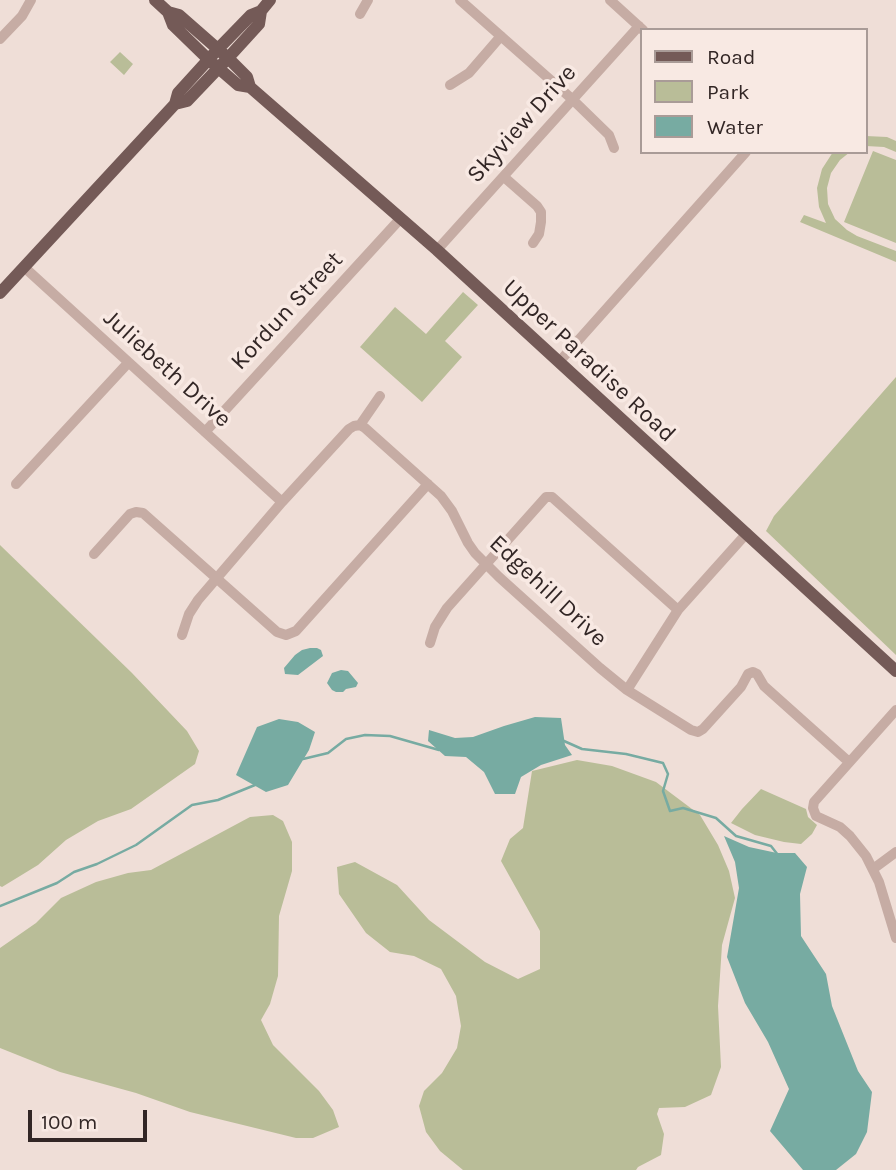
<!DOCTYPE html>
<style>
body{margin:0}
#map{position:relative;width:896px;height:1170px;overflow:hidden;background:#efded7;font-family:Karla,sans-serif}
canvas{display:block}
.legend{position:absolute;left:640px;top:28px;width:228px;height:126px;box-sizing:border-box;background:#f8e9e3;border:2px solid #a99b97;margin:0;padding:9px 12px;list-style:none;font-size:21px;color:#322625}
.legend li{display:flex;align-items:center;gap:14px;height:35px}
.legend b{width:35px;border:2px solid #a99b97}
.scale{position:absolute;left:28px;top:1110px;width:119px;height:32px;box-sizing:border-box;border:4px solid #322625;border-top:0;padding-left:9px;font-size:21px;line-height:24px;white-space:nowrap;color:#322625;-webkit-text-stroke:5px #f8e9e3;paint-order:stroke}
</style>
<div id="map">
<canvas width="896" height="1170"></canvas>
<ul class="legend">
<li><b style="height:9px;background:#745a57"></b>Road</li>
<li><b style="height:19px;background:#b9bd98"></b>Park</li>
<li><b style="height:19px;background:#77aba2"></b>Water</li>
</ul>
<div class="scale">100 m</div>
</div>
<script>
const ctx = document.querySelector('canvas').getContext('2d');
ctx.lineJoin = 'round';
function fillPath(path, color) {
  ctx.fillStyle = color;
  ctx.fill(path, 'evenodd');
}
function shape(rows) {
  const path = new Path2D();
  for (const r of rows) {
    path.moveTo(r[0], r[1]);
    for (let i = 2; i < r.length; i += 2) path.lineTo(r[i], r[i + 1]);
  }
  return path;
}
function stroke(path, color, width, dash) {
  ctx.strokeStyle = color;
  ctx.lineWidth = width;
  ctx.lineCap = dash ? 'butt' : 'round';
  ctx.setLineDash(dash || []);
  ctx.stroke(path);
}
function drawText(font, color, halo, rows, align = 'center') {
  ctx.font = font + ' Karla,sans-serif';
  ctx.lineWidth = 7;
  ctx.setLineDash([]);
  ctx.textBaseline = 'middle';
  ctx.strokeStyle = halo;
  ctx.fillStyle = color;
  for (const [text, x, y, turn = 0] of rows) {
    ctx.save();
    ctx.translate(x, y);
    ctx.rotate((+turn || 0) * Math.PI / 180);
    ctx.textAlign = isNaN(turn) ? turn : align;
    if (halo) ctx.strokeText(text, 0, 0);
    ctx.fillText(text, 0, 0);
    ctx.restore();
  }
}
fillPath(shape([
 [120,52,133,64,124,75,110,62],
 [866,136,887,137,896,141,896,152,884,147,866,146],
 [873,151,896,160,896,243,844,222],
 [833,152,850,152,840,160,831,173,827,188,828,204,835,219,847,230,857,236,896,251,896,262,800,222,804,215,826,223,819,207,817,188,822,169],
 [463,292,478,305,445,341,462,357,422,402,360,347,395,307,426,334],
 [896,377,896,655,766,531,774,516],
 [0,545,132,673,187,731,199,751,195,764,131,809,98,821,66,840,38,865,2,887,0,886],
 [577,760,612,766,656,782,700,815,718,845,729,871,735,898,722,945,718,1006,721,1067,711,1095,685,1107,659,1108,657,1114,664,1134,661,1155,638,1167,636,1170,463,1170,440,1151,426,1132,419,1106,424,1091,442,1073,457,1048,461,1026,456,996,441,969,414,956,390,952,366,933,339,894,337,867,355,862,397,885,429,920,485,962,518,979,540,969,540,931,501,861,510,839,523,828,532,771],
 [761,789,806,809,808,817,817,825,812,834,801,844,784,842,755,835,731,823,742,809],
 [273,815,283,821,292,842,292,871,279,916,278,976,270,1004,261,1020,273,1045,319,1091,333,1110,339,1127,313,1138,296,1138,190,1112,136,1093,60,1072,0,1048,0,948,36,923,61,898,96,882,128,873,151,870,250,817]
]), '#b9bd98');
fillPath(shape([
 [310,648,317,648,321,650,323,656,298,675,285,674,284,668,295,655,302,650],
 [341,670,348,671,358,683,356,687,346,689,343,692,336,692,332,690,327,683,332,673],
 [535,717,561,718,565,745,572,755,541,765,521,777,515,794,495,794,484,772,466,757,445,756,428,741,429,730,455,738,473,737,504,726],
 [279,719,298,722,315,732,309,750,288,785,266,792,236,775,257,727],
 [724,836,749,847,777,853,795,853,807,867,800,894,801,936,826,974,832,1006,858,1071,872,1092,867,1132,856,1154,836,1170,803,1170,770,1131,789,1089,768,1042,745,1003,727,957,739,888,735,862]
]), '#77aba2');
stroke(shape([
 [564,741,582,749,626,754,663,763,668,774,663,791,670,811,683,808,716,818,736,836,771,846,778,855],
 [303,759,328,753,346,739,365,735,390,736,439,750],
 [0,906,57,883,74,872,97,864,136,845,192,805,218,800,255,785]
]), '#77aba2', 2.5);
stroke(shape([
 [460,0,572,99,609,135,614,148],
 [610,0,643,30],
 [360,14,368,0],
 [0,39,22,16,31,0],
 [450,85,469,73,501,36],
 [504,177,537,206,541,212,541,222,539,234,533,243],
 [437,250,639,26],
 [24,267,282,502],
 [559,362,746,152],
 [360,425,380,396],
 [205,432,401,218],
 [16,484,128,363],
 [94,554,130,514,136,512,143,513,277,632,286,635,296,631,428,484],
 [182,635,189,614,198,600,282,502,349,429,354,426,360,425,365,428,441,496,452,511,468,543,475,553,499,577,600,668,627,690,691,730,698,732,703,729,741,687,748,674,753,672,757,674,764,686,849,762],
 [430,643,435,627,447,608,546,497,552,497,678,610],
 [627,690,678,610,747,533],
 [896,710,814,802,813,808,816,816,840,827,850,836,866,856,879,882,896,938],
 [873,869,896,852]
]), '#c6aca4', 10);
stroke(shape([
 [155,0,168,12,179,15,228,58,247,77,250,87,437,250,896,671],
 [168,12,173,25,209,60,238,85,250,87],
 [175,104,187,101,228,58,259,24,261,11],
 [0,293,175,104,178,93,218,49,251,15,261,11,270,0]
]), '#745a57', 12);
drawText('24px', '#322625', '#f8e9e3', [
 ["Skyview Drive",522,124,-48],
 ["Kordun Street",287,311,-47],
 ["Upper Paradise Road",589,361,43],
 ["Juliebeth Drive",167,369,42],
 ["Edgehill Drive",548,591,43]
]);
</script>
